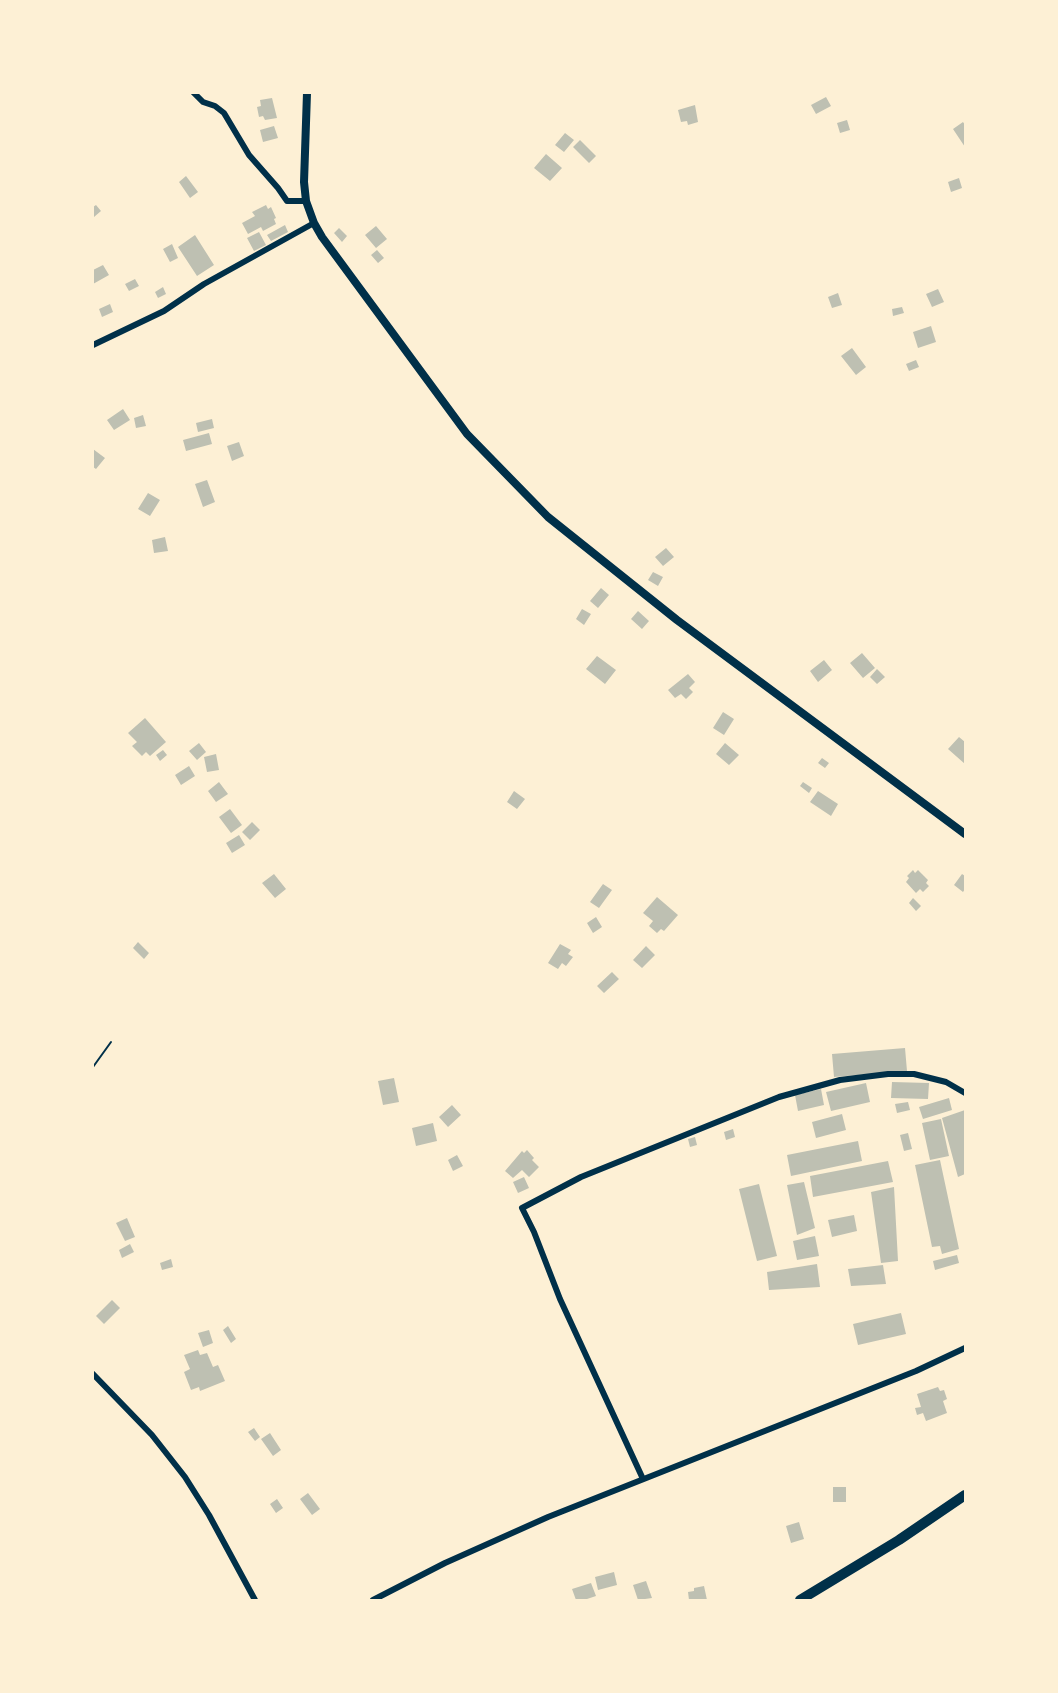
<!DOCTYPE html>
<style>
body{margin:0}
#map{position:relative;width:1058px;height:1693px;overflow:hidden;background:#fdf0d5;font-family:Jost,sans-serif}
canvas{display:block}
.frame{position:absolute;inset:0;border:94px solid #fdf0d5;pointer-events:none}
</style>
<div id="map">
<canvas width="1058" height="1693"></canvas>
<div class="frame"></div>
</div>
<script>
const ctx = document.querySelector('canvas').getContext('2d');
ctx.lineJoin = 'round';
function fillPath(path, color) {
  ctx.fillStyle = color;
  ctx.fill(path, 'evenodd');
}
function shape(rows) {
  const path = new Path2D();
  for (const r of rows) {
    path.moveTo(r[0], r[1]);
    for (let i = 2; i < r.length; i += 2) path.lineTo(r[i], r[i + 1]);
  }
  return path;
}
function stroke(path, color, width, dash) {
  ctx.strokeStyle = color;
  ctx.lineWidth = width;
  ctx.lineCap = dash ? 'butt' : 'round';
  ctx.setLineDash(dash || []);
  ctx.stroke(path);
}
fillPath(shape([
 [826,97,831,106,816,114,811,105],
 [272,98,277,118,265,120,263,116,259,117,257,107,261,106,260,100],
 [695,105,698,122,688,125,687,121,681,122,678,110],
 [847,120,850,130,840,133,837,123],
 [963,122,965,125,965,147,953,129],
 [274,126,278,138,263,142,260,130],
 [565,133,574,140,564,152,555,145],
 [580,140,596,156,589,163,573,147],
 [546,154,562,168,550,181,534,168],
 [186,176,198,192,190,198,179,182],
 [959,178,962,188,951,192,948,182],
 [96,205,101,211,94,217,93,207],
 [266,205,268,209,271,207,276,218,274,219,276,224,263,231,261,227,248,234,242,223,255,216,252,212],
 [285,225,288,232,271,241,267,235],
 [376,226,387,239,376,248,365,235],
 [339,228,347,236,342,242,334,233],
 [259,232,266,245,254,251,247,238],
 [195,235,214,265,197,276,178,247],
 [172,244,178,258,170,262,163,249],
 [377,250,384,258,378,263,371,255],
 [103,265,109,275,93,284,93,270],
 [135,279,139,286,129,291,125,284],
 [163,287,166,294,158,298,155,292],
 [938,289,944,302,932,307,926,294],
 [838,293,842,305,832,308,828,297],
 [110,304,113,312,102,317,99,309],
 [902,307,904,313,893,316,892,309],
 [931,326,936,342,918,348,913,332],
 [852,348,866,367,856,375,841,356],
 [916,360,919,367,909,371,906,364],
 [123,409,130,420,114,430,107,420],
 [143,415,146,426,136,428,134,418],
 [212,419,214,428,198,432,196,423],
 [209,433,212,444,186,451,183,440],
 [239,442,244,456,232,461,227,446],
 [93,449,105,458,96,469,93,467],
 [207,480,215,502,203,507,195,484],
 [148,493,160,500,150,516,138,509],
 [165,537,168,551,154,553,152,540],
 [666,548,674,557,663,566,655,557],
 [653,572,663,577,658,586,648,580],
 [601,588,609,595,598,608,590,601],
 [582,609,591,614,584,625,576,619],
 [638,611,649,621,642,629,631,619],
 [862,653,875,668,863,678,850,663],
 [597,656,616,670,605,684,586,669],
 [824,660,832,670,818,682,810,671],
 [877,669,885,677,877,684,870,677],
 [688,674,695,682,689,688,693,692,686,699,681,694,675,698,668,690],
 [723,712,734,719,724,735,713,728],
 [145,718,166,742,150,756,146,752,142,756,132,746,137,742,128,733],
 [959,737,965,742,965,764,948,749],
 [199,743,206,752,197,760,189,751],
 [725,743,739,755,729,765,716,754],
 [163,750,167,755,160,761,156,755],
 [216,754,219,770,207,772,204,757],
 [822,758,829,763,825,768,818,763],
 [189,766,195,776,181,785,175,775],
 [219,782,228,794,216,802,208,791],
 [803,782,812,788,809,793,800,786],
 [514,791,525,799,517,809,507,802],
 [818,791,838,804,831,816,810,802],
 [230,809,242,825,231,833,219,817],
 [252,822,260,830,250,840,242,832],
 [239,835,245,845,232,853,226,843],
 [913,870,915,873,918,870,928,880,926,883,929,886,923,892,920,889,916,893,906,882,909,878,907,876],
 [274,874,286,889,275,898,262,883],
 [962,874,965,876,965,889,963,892,954,885],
 [603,884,612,890,599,908,590,902],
 [657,897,678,915,664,931,661,929,657,933,649,926,653,921,643,913],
 [913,898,921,906,916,911,909,903],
 [596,917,602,927,593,933,587,923],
 [138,942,149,953,144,959,133,948],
 [560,944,571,950,568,954,573,957,566,966,562,963,558,969,548,963],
 [646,946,655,955,642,968,633,960],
 [612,972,619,979,604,993,597,986],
 [905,1048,907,1071,834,1077,832,1054],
 [394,1078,399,1102,383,1105,378,1081],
 [892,1082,929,1083,928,1099,891,1098],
 [866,1083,870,1102,831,1111,826,1092],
 [821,1089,824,1105,798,1111,795,1095],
 [949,1098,952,1110,923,1119,919,1107],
 [908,1102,910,1110,897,1113,895,1104],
 [452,1105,461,1115,448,1127,439,1117],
 [965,1110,965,1174,958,1177,942,1118],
 [842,1114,846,1130,816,1138,812,1122],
 [941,1119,949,1156,930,1160,922,1123],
 [433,1123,437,1141,416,1146,412,1128],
 [733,1129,735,1137,726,1140,724,1132],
 [908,1133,912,1149,904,1151,900,1135],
 [695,1137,697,1145,690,1147,688,1139],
 [858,1141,862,1161,791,1176,787,1155],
 [527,1150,534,1158,532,1160,539,1167,529,1177,522,1170,513,1178,505,1171,522,1151,524,1153],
 [457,1155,463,1166,453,1171,448,1160],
 [940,1160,959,1249,942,1254,940,1246,932,1247,915,1165],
 [888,1161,893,1182,813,1197,810,1176],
 [524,1177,529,1188,518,1193,513,1182],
 [804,1182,815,1228,797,1235,787,1185],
 [759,1184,777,1256,757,1261,739,1189],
 [894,1187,898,1261,881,1263,871,1192],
 [854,1215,857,1231,832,1237,828,1220],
 [127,1218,135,1237,125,1241,116,1223],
 [815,1236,819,1256,797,1260,793,1241],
 [130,1244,134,1252,122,1258,119,1250],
 [957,1255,959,1263,935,1270,933,1261],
 [171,1259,173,1267,162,1270,160,1263],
 [817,1264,820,1287,769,1290,767,1272],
 [883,1265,886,1284,851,1286,848,1269],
 [112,1300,120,1308,104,1324,96,1316],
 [901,1313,906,1334,858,1345,853,1324],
 [228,1326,236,1339,231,1343,223,1330],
 [209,1330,213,1343,203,1347,198,1333],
 [198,1350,200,1355,207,1353,213,1367,218,1365,225,1381,200,1391,199,1387,191,1390,184,1372,190,1369,184,1355],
 [938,1387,940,1391,944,1390,947,1399,943,1401,947,1413,926,1421,923,1413,917,1415,915,1408,921,1407,917,1394],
 [254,1428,260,1437,255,1441,248,1432],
 [270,1433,281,1450,273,1456,261,1439],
 [833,1487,846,1487,846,1502,833,1502],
 [308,1493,320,1509,312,1515,300,1499],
 [277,1499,283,1508,276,1513,270,1504],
 [799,1522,804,1539,791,1543,786,1526],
 [614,1572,617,1585,598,1590,595,1577],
 [646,1581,652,1598,638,1600,633,1585],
 [591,1583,596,1596,584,1600,576,1600,572,1589],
 [704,1586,707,1600,689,1600,688,1592,694,1591,694,1588]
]), '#bec0b2');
stroke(shape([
 [93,1067,111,1042]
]), '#003049', 2);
stroke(shape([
 [194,93,203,102,215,106,224,113,249,155,278,188,287,201,306,201],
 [93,345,164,311,204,284,314,223],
 [93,1374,152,1435,185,1477,209,1515,255,1600],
 [643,1479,560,1299,534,1232,522,1208,581,1177,779,1097,840,1080,888,1074,914,1074,946,1082,965,1093],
 [373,1600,445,1563,548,1517,916,1371,965,1348]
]), '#003049', 6);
stroke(shape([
 [307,93,304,182,306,201,314,223,322,237,467,434,548,517,677,620,965,834]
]), '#003049', 8);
stroke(shape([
 [800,1600,899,1540,965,1495]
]), '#003049', 10);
</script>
